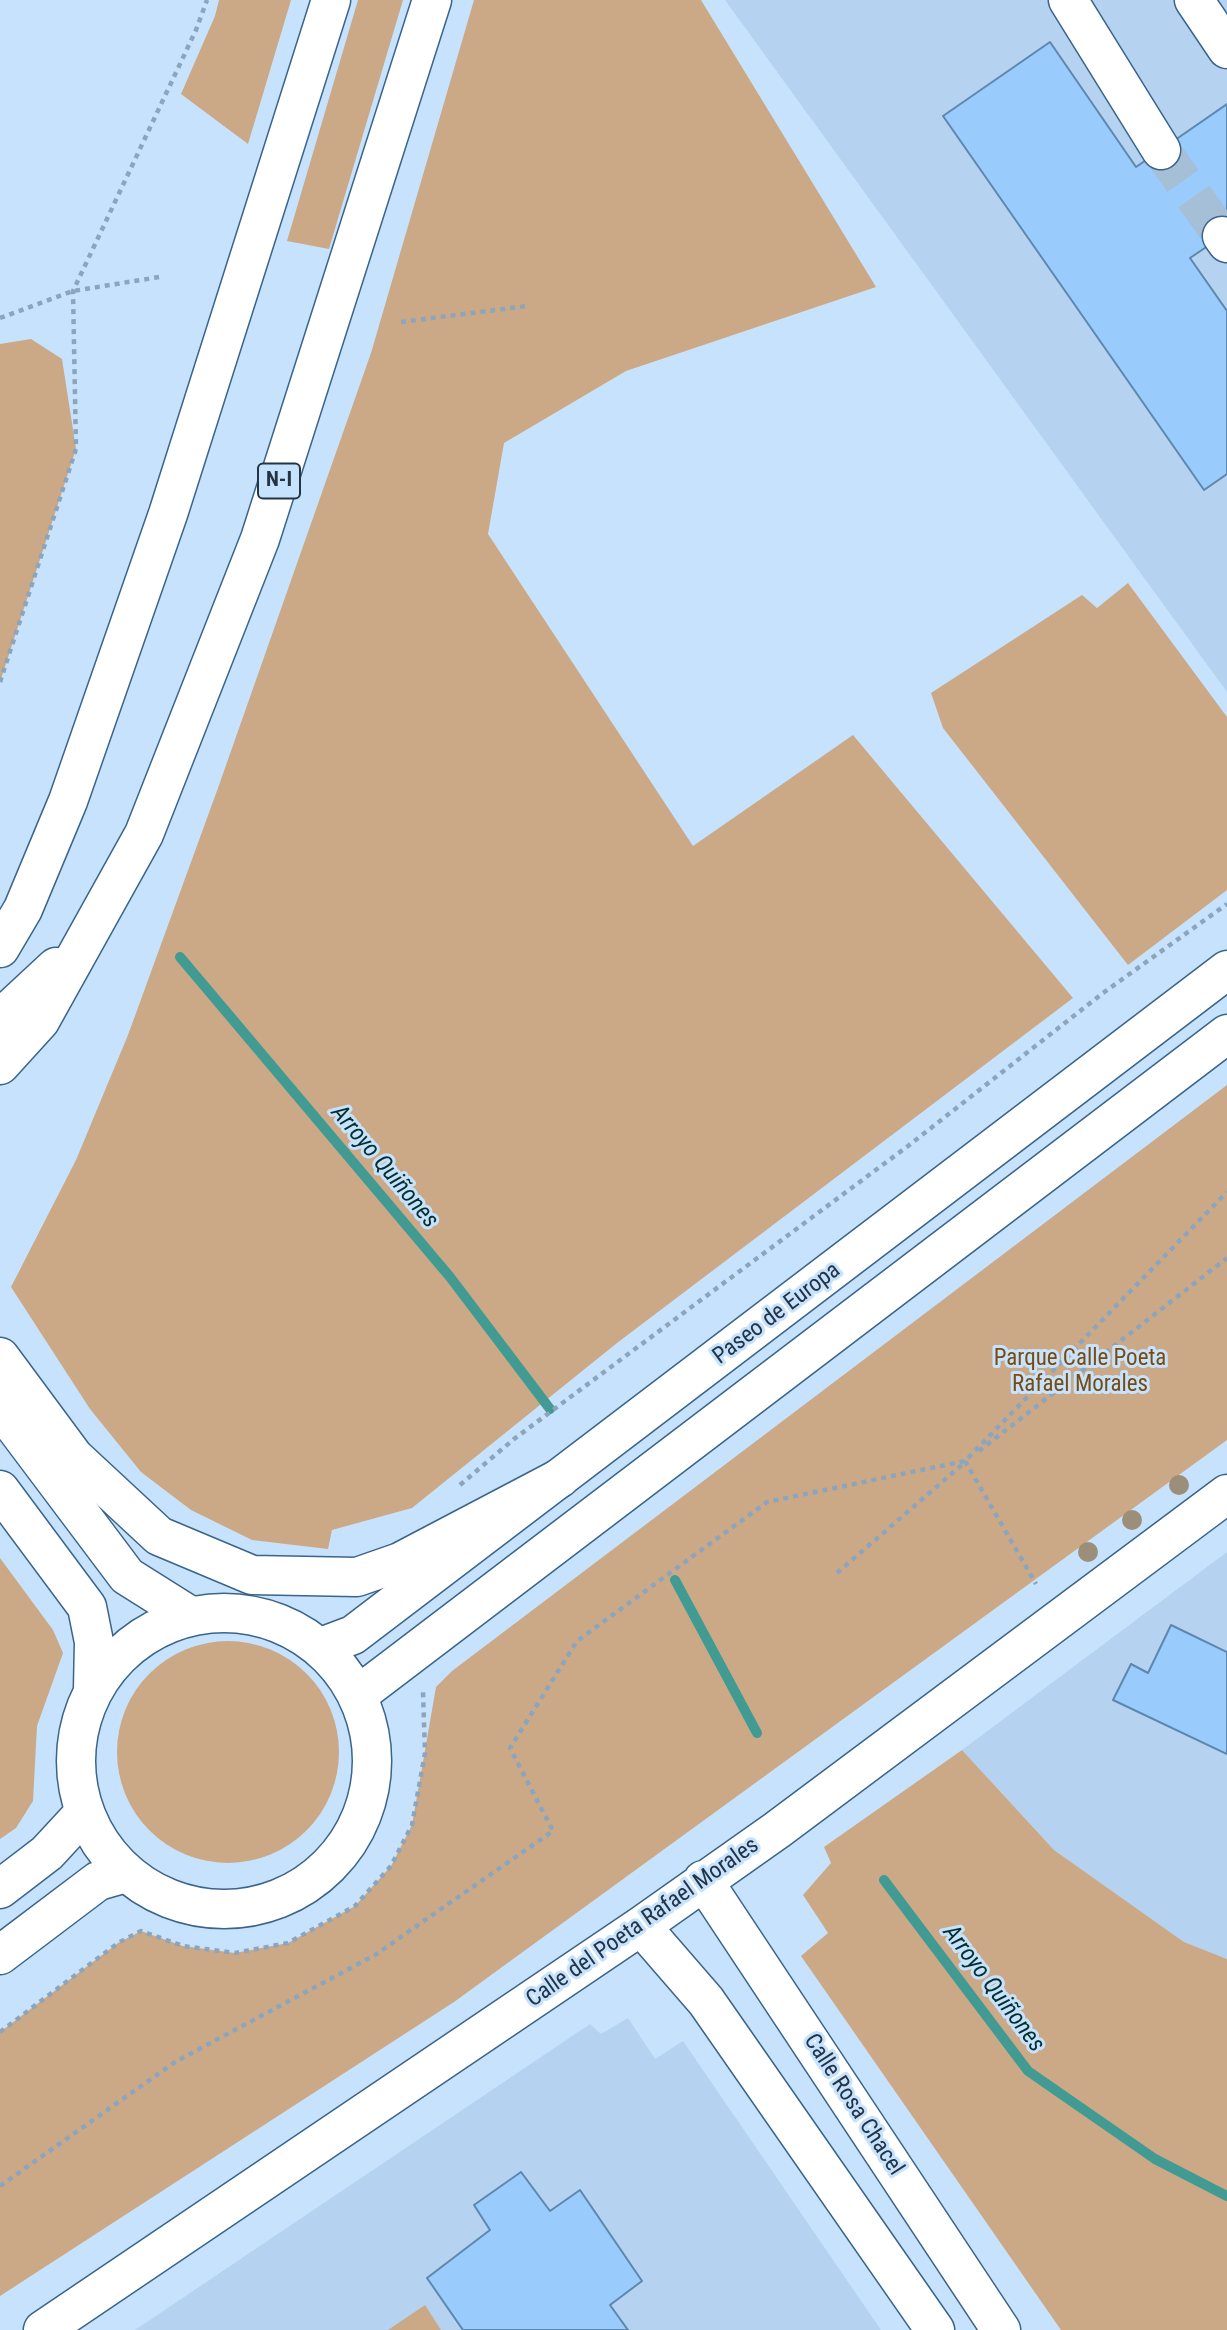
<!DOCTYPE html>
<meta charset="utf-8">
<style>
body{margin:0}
canvas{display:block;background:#c6e2fc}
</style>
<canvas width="1227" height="2330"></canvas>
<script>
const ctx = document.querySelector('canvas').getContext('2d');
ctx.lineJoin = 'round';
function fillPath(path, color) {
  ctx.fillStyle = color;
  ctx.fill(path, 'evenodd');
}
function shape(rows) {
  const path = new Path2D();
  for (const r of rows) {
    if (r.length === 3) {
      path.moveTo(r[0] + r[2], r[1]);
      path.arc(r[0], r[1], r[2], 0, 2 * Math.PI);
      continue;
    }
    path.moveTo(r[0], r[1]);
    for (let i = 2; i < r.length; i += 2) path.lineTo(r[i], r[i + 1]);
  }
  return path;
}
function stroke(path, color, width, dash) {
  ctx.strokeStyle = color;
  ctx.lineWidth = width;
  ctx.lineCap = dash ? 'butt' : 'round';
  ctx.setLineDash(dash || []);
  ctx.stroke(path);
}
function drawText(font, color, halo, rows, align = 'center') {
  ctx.font = font + ' "Roboto Condensed",sans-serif';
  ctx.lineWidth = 6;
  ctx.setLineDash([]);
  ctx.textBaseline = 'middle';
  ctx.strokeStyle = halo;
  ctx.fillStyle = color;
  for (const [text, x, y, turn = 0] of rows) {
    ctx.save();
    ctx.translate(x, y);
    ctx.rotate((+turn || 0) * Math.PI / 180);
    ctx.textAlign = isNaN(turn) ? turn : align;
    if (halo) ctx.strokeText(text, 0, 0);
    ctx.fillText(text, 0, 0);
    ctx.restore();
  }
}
fillPath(shape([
 [725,0,1227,0,1227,692,1134,564],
 [1227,1552,1227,1959,1184,1942,1054,1850,962,1750],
 [628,2018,655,2059,683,2041,881,2330,135,2330,590,2024,601,2034]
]), '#b5d3f0');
fillPath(shape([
 [219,0,291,0,248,144,181,94,215,16],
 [358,0,403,0,329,249,287,241],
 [474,0,701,0,876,287,626,371,504,443,488,534,693,846,853,735,1073,998,617,1343,412,1508,332,1530,328,1549,252,1540,191,1510,141,1472,90,1409,11,1287,76,1160,128,1035,218,788,371,353],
 [31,339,62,359,76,449,0,682,0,344],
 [1128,583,1227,717,1227,890,1128,965,943,728,931,693,1082,595,1097,608],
 [1227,1085,1227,1440,454,2002,0,2296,0,2032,118,1943,141,1931,183,1946,235,1953,288,1943,355,1906,391,1866,412,1825,436,1687,452,1671],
 [0,1558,53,1630,63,1653,37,1726,33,1801,16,1828,0,1839],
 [228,1752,111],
 [962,1750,1054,1850,1184,1942,1227,1959,1227,2330,1061,2330,801,1956,828,1933,803,1895,831,1863,824,1847],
 [425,2305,441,2330,388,2330]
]), '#cba987');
stroke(shape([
 [180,957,450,1277,550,1409],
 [675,1580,757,1733],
 [884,1880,1028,2071,1155,2159,1227,2196]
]), '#419b93', 10);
const building = shape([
 [1050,42,1136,167,1227,104,1227,233,1190,258,1227,311,1227,474,1204,490,943,116,1050,42],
 [1171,1625,1227,1652,1227,1754,1113,1700,1131,1664,1148,1673,1171,1625],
 [521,2172,550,2211,580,2190,642,2281,610,2305,628,2330,463,2330,427,2278,490,2230,474,2205,521,2172]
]);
fillPath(building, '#99ccfc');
stroke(building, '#5c87ae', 2);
stroke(shape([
 [1161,150,1222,236]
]), '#a5bfd7', 38, [38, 19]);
const minor = shape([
 [1068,0,1161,150],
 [1194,0,1227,49],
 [1222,236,1227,243],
 [703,1880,1001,2330],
 [641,1926,706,2001,935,2330],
 [43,2330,641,1926,777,1830,1227,1494]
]);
const major = shape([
 [0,1407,127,1576,189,1615],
 [0,1490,87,1607,94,1642,93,1689],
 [224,1761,148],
 [321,1647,353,1635,1227,970],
 [358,1695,1227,1034],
 [0,1889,47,1853,84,1813],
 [0,1955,98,1881,126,1873]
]);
const highway = shape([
 [0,948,23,909,68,801,168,514,331,0],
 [0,1019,56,967],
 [0,1065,40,1021,144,834,260,539,432,0],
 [0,1357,74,1457,159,1536,252,1575,357,1577,400,1562,560,1478]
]);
stroke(minor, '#3a6489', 41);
stroke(major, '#3a6489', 41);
stroke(highway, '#3a6489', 41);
stroke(shape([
 [0,318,73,291,159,277],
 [401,322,527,306],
 [0,682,76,449,73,291,196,30,207,0],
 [979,1451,1227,1258],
 [965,1461,1036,1584],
 [460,1485,514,1439,908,1146,1103,993,1227,904],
 [837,1573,964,1463],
 [0,2032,118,1943,141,1931,183,1946,235,1953,288,1943,355,1906,391,1866,412,1825,425,1753,423,1692],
 [0,2186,175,2062,375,1955,553,1831,510,1748,577,1641,767,1502,965,1461,1227,1192]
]), '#8da5bc', 4.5, [5, 5]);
stroke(minor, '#fff', 38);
stroke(major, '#fff', 38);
stroke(highway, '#fff', 38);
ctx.fillStyle = '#9c8f7a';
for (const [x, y] of [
 [1179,1485],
 [1132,1520],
 [1088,1552]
]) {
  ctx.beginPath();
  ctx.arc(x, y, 10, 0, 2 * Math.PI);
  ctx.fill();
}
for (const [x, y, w] of [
 [279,481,42]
]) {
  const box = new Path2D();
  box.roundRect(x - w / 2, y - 17.5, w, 35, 5);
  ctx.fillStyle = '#c6e2fc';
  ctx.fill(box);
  stroke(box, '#223445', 2);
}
drawText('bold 21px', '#223445', null, [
 ["N-I",279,481]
]);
drawText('23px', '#223445', '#c6e2fc', [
 ["Paseo de Europa",777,1314,-37],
 ["Calle del Poeta Rafael Morales",643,1923,-35],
 ["Calle Rosa Chacel",853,2105,57]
]);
drawText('23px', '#794b0f', '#c6e2fc', [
 ["Parque Calle Poeta",1080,1359],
 ["Rafael Morales",1080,1385]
]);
drawText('italic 24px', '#03302d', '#c6e2fc', [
 ["Arroyo Quiñones",384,1167,50],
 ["Arroyo Quiñones",993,1989,53]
]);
</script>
